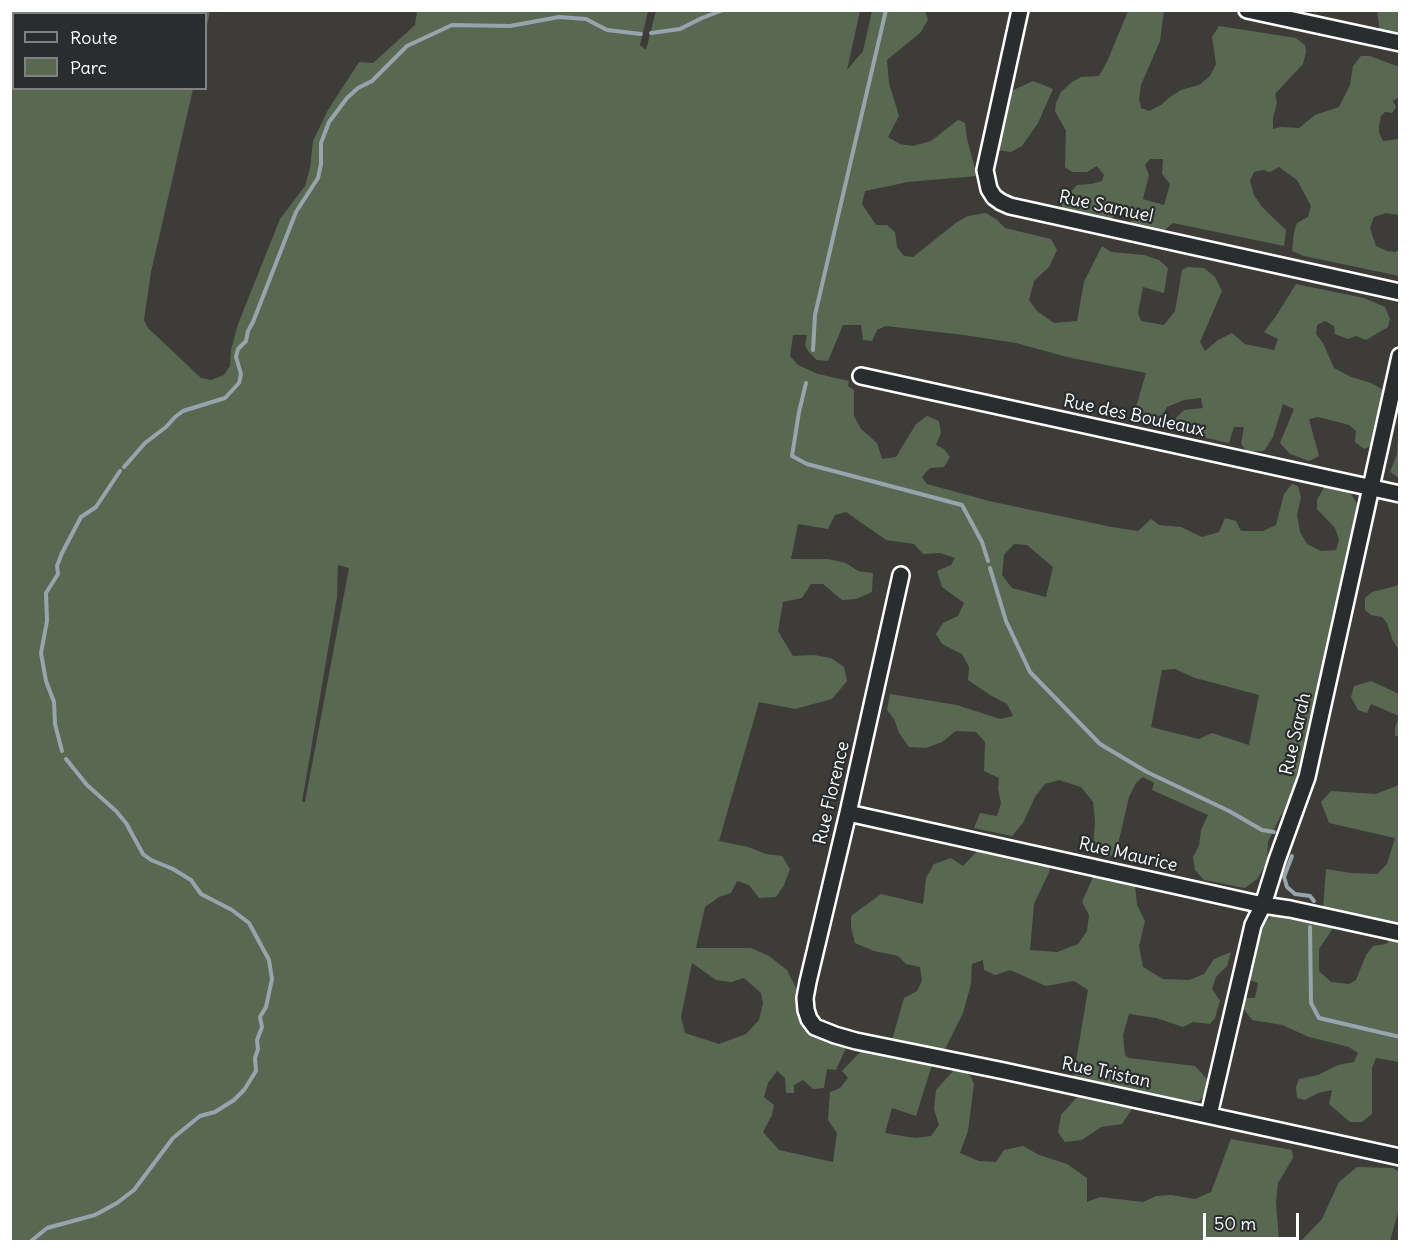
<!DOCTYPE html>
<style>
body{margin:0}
#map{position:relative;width:1410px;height:1252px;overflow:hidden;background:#3e3c39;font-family:Delius,sans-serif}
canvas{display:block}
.frame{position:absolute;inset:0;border:12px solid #fff;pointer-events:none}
.legend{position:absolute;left:12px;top:12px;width:195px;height:78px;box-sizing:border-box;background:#2a2d2e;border:2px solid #7f8182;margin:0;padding:8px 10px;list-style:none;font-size:18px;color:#fff}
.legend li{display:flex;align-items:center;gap:12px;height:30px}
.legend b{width:30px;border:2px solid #7f8182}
.scale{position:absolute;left:1203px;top:1213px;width:96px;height:27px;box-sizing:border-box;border:3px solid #fff;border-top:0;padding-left:8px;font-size:18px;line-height:21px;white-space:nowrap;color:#fff;-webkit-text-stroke:4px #2a2d2e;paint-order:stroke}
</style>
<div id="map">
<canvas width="1410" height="1252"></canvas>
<div class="frame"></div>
<ul class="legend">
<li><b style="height:8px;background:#2a2d2e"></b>Route</li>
<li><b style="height:16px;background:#596851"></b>Parc</li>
</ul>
<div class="scale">50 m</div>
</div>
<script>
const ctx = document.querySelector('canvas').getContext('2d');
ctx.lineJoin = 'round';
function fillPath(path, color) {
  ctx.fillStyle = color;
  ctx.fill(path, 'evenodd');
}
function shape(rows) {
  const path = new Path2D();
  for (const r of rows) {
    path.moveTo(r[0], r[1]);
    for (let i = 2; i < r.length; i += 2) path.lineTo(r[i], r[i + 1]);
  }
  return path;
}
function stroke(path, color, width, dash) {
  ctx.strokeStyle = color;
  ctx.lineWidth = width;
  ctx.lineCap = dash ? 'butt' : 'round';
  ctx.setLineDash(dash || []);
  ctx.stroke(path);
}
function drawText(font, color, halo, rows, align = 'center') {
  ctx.font = font + ' Delius,sans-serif';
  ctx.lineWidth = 4.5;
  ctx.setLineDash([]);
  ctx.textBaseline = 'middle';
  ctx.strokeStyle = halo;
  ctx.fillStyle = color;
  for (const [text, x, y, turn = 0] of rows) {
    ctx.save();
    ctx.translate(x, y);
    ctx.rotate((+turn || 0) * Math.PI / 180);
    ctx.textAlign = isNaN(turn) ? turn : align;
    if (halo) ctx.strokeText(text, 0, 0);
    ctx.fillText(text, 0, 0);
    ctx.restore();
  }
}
fillPath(shape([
 [10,11,210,11,206,30,206,14,14,14,14,88,193,89,151,272,144,320,148,328,201,378,211,380,224,375,230,366,231,350,238,324,280,219,305,186,310,168,313,141,328,110,359,62,373,63,415,25,417,12,415,11,648,11,640,45,646,50,656,11,860,11,847,70,863,51,872,11,925,11,928,20,920,33,887,60,889,83,899,116,888,137,900,144,913,146,931,141,958,120,965,123,967,139,977,176,908,182,865,191,862,204,876,225,887,225,895,232,897,247,904,256,913,257,957,222,968,216,986,213,997,220,1005,228,1051,239,1057,250,1049,267,1034,281,1029,300,1037,311,1054,323,1077,321,1084,282,1102,246,1111,252,1144,255,1159,260,1168,268,1164,293,1143,287,1138,313,1141,321,1164,325,1175,311,1182,270,1188,267,1204,268,1215,277,1222,291,1200,342,1205,351,1218,340,1232,333,1245,344,1274,350,1278,339,1264,332,1276,316,1296,284,1364,298,1385,307,1390,319,1388,327,1366,340,1356,336,1348,339,1335,334,1334,326,1325,321,1317,325,1316,334,1323,343,1334,368,1351,377,1371,383,1385,391,1371,446,1364,449,1355,442,1356,431,1349,425,1318,417,1309,419,1319,456,1309,461,1290,454,1280,443,1294,409,1283,404,1273,437,1264,451,1246,452,1241,443,1244,427,1234,427,1229,443,1185,433,1174,428,1175,419,1184,410,1203,408,1201,398,1184,400,1167,407,1157,425,1133,417,1146,373,1067,357,1016,343,964,335,886,326,877,330,872,341,863,340,861,325,843,325,828,361,817,360,808,351,805,345,807,335,793,335,790,356,798,365,818,374,849,381,848,386,854,390,854,416,861,429,877,443,882,459,896,457,916,424,927,416,939,421,941,433,936,445,944,449,950,457,944,467,930,468,922,477,927,484,989,501,1112,527,1138,531,1151,519,1159,525,1181,527,1202,537,1219,532,1225,518,1236,521,1241,531,1263,531,1276,525,1284,494,1292,484,1298,486,1301,497,1297,515,1300,532,1307,544,1321,551,1336,550,1339,540,1335,528,1317,509,1317,500,1326,484,1351,494,1357,504,1340,592,1291,801,1280,817,1268,842,1267,863,1257,879,1245,888,1204,880,1195,870,1193,857,1199,846,1201,830,1208,815,1152,790,1154,783,1143,777,1136,783,1129,797,1116,853,1107,858,1093,849,1095,821,1093,802,1081,787,1059,780,1045,784,1035,797,1023,823,1012,836,974,828,980,813,997,816,1001,803,998,789,999,778,984,771,985,742,976,732,956,731,942,742,926,748,909,747,899,733,894,719,887,710,890,694,957,705,1000,719,1013,716,1007,704,990,695,968,680,969,667,962,654,942,644,936,634,943,623,958,616,964,603,942,587,937,571,951,565,955,558,940,553,923,554,914,544,886,540,846,512,835,515,828,529,798,524,791,559,828,559,846,563,858,571,873,573,872,592,856,599,842,600,823,584,811,584,802,598,783,602,778,631,793,656,814,655,831,658,844,667,847,681,832,699,795,709,759,702,719,841,748,847,766,854,782,856,790,869,784,885,776,897,759,898,749,885,737,881,731,893,719,897,705,907,696,948,751,948,769,956,787,970,798,992,797,1015,806,1029,824,1039,847,1046,836,1070,827,1069,824,1088,813,1089,803,1080,794,1085,794,1093,786,1093,785,1078,777,1071,768,1083,764,1097,774,1105,772,1115,763,1132,779,1150,833,1162,837,1133,828,1120,830,1092,840,1088,848,1078,842,1071,862,1050,932,1065,916,1116,892,1108,885,1133,915,1138,931,1136,939,1125,934,1109,936,1090,954,1070,969,1073,974,1084,968,1131,960,1153,979,1161,996,1162,1004,1150,1023,1146,1039,1155,1067,1164,1087,1178,1087,1202,1100,1197,1143,1202,1156,1196,1171,1195,1195,1199,1211,1192,1231,1139,1292,1150,1293,1158,1278,1183,1276,1202,1279,1241,11,1241],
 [1014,544,1027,545,1053,567,1046,597,1012,588,1002,575,1004,555],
 [338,565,349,568,305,802,302,802,337,597],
 [1175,669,1195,678,1259,695,1249,745,1212,733,1199,739,1151,727,1162,670],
 [692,963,716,980,731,982,744,978,761,993,763,1003,759,1020,746,1034,719,1044,685,1033,681,1017],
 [1128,11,1164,11,1160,41,1141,85,1139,99,1141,108,1149,111,1161,105,1170,97,1181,90,1199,85,1210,76,1216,64,1212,37,1219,26,1296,38,1305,45,1306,52,1303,64,1275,94,1277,103,1273,118,1273,129,1281,127,1299,128,1315,115,1339,107,1350,85,1353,66,1361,56,1370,56,1399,67,1399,97,1393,101,1396,107,1392,113,1385,112,1381,116,1379,126,1379,133,1383,141,1399,139,1399,215,1386,213,1374,217,1370,228,1376,246,1387,251,1395,252,1399,250,1399,276,1304,256,1292,251,1294,232,1297,223,1308,217,1311,206,1297,180,1279,167,1270,172,1263,170,1254,172,1250,181,1254,195,1262,207,1286,230,1284,246,1173,223,1161,233,1131,227,1131,211,1121,213,1105,221,1062,212,1062,201,1077,185,1091,184,1102,181,1104,175,1097,166,1087,172,1072,172,1065,167,1066,131,1055,111,1056,103,1061,92,1072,82,1081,77,1099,76,1107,62],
 [1150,159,1163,159,1162,174,1170,184,1164,205,1143,199,1149,175,1145,165],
 [1377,11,1399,11,1399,36,1380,32],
 [1033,81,1053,89,1038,123,1022,146,1011,152,997,150,1009,92],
 [1399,425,1399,478,1390,472,1397,454],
 [1399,584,1399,650,1393,641,1387,623,1382,617,1371,615,1365,610,1365,598,1372,592,1396,586],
 [1371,681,1399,694,1399,736,1395,736,1395,728,1399,716,1371,704,1367,713,1358,710,1351,697,1354,686],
 [1399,785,1399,927,1323,909,1326,869,1351,873,1377,874,1387,864,1395,838,1329,823,1321,802,1331,791,1376,794],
 [979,849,1048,864,1050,870,1034,904,1030,950,1057,952,1078,944,1087,931,1089,915,1082,902,1094,875,1135,884,1137,905,1145,921,1139,946,1143,967,1163,979,1189,980,1204,974,1214,959,1231,952,1227,966,1216,977,1212,989,1220,1001,1215,1018,1210,1024,1193,1022,1183,1027,1156,1018,1129,1014,1123,1035,1125,1055,1129,1058,1195,1066,1208,1080,1204,1096,1199,1101,1179,1102,1073,1079,1088,990,1074,981,1046,986,1010,970,995,975,984,970,983,960,972,964,971,984,963,1013,944,1051,892,1040,904,998,917,991,922,981,920,967,906,964,898,956,874,951,855,943,851,927,851,916,881,894,923,904,926,878,934,864,951,858,963,866],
 [1277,915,1335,925,1319,949,1319,971,1331,982,1349,984,1356,980,1366,955,1373,946,1386,944,1394,937,1399,939,1398,999,1399,1062,1376,1058,1372,1068,1372,1114,1362,1122,1350,1122,1329,1104,1332,1090,1318,1093,1305,1100,1297,1098,1296,1087,1299,1079,1318,1075,1338,1065,1354,1062,1358,1053,1349,1047,1309,1037,1282,1025,1252,1020,1243,1008,1243,998,1255,998,1258,983,1247,979,1260,925,1268,918],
 [1077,1097,1132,1109,1122,1124,1101,1127,1082,1140,1065,1142,1058,1132,1061,1115],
 [1357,1167,1393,1168,1399,1172,1399,1209,1390,1241,1301,1241,1322,1219,1339,1182]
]), '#596851');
stroke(shape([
 [651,33,680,29,702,18,723,10],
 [813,350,815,315,886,10],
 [806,383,799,412,792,456,807,464,962,505,982,542,988,561],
 [124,467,145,443,166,427,175,417,183,411,225,398,239,383,241,374,236,357,238,349,246,341,248,331,253,322,296,212,318,178,321,164,321,143,329,122,347,98,358,88,372,81,407,46,452,25,510,26,559,17,586,19,607,30,641,34],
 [990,568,1006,621,1030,672,1100,744,1147,772,1229,811,1262,830,1274,832],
 [62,751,55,724,54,702,46,681,41,653,47,621,46,593,58,574,57,566,62,553,81,517,96,507,120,471],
 [1292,856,1284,877,1287,887,1295,894,1310,896,1314,901],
 [1310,927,1311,1003,1319,1018,1400,1037],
 [30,1242,47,1228,95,1215,117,1203,134,1190,173,1138,200,1116,215,1112,234,1100,244,1090,256,1071,255,1058,258,1049,257,1040,262,1027,260,1017,266,1007,272,979,269,960,249,923,232,910,201,894,191,880,173,869,151,860,143,854,126,823,116,811,87,785,66,759]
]), '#97a4ad', 4);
const minor = shape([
 [1020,10,985,170,989,189,994,197,1001,202,1010,206,1400,292],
 [1247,10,1400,43],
 [861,376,1400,494],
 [901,575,848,813,808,982,805,998,806,1010,809,1019,815,1027,835,1035,856,1041,1004,1071,1400,1157],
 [848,813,1263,905,1290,909,1400,933],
 [1209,1115,1253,925,1263,905,1277,860,1307,777,1400,356]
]);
stroke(minor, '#fff', 20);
stroke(minor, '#2a2d2e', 15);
drawText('18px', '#fff', '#2a2d2e', [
 ["Rue Samuel",1106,207,12],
 ["Rue des Bouleaux",1134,416,12],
 ["Rue Sarah",1296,734,-77],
 ["Rue Florence",832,793,-77],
 ["Rue Maurice",1128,855,13],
 ["Rue Tristan",1106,1073,12]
]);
</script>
